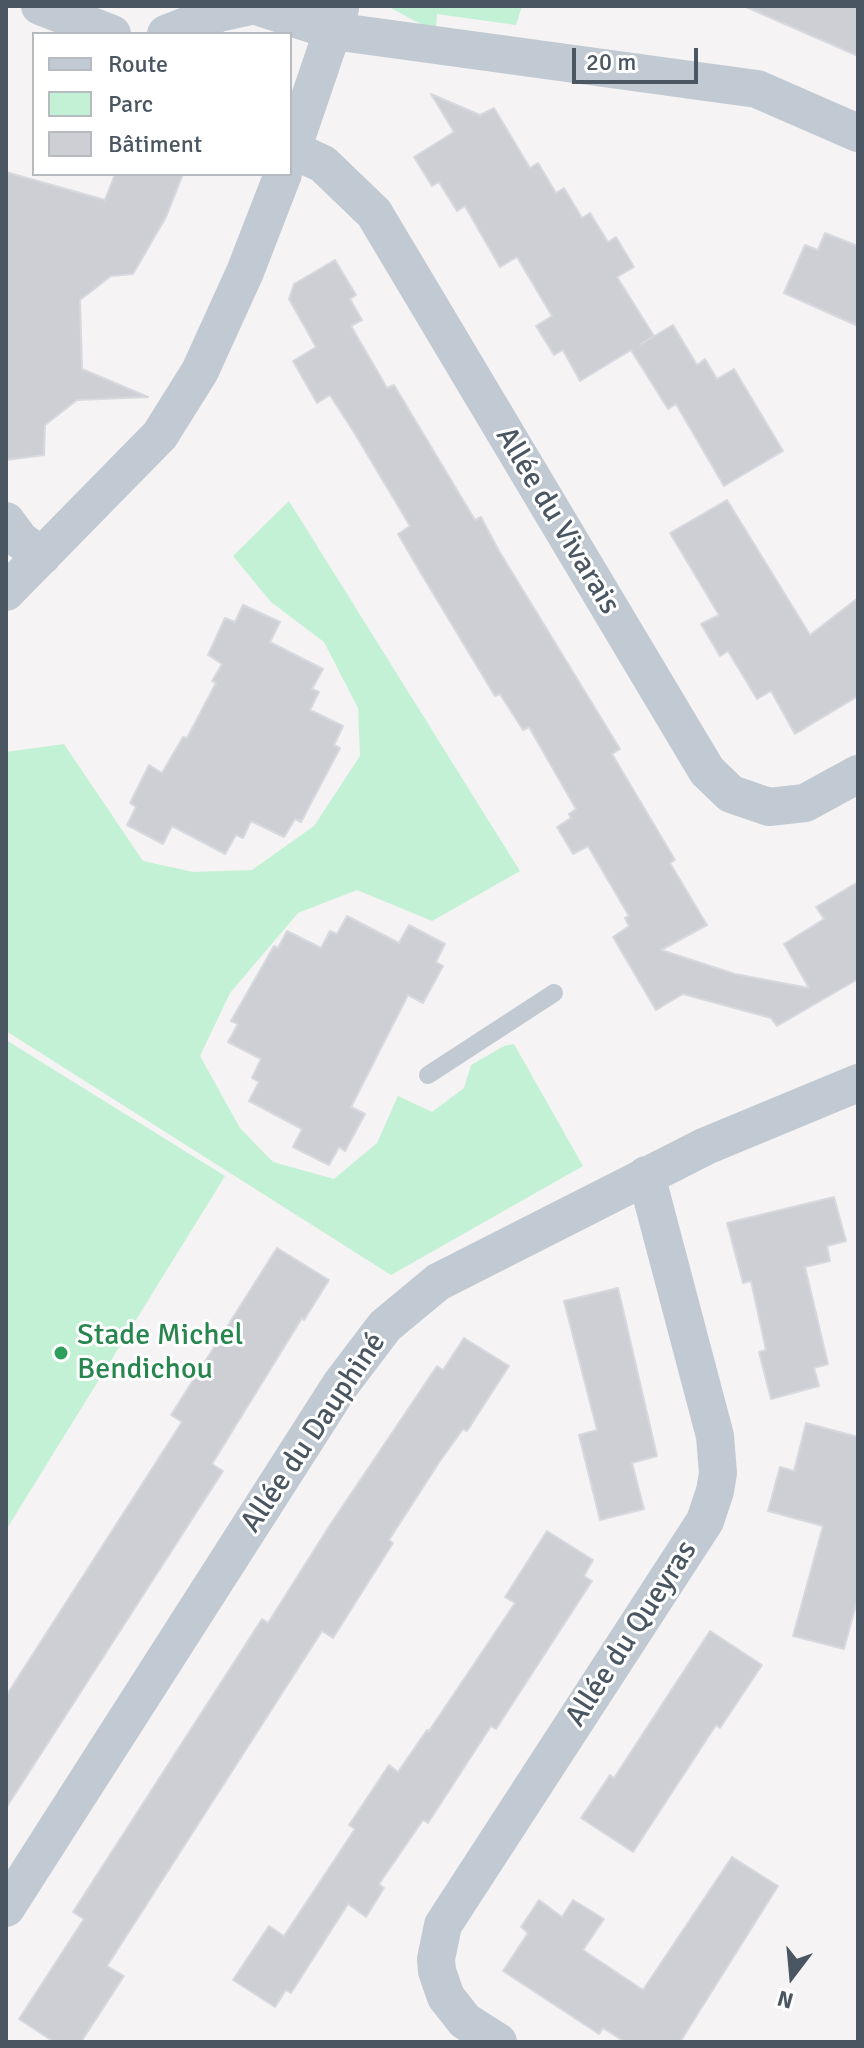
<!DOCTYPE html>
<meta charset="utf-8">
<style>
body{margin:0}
#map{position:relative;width:864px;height:2048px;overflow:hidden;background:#f5f3f3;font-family:Signika,sans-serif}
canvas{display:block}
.frame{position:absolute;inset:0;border:8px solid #4a5661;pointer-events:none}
.legend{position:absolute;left:32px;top:32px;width:260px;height:144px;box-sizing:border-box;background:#fff;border:2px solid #b7bbc0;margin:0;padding:10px 14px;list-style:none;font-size:24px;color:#4a5661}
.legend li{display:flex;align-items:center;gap:16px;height:40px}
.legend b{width:40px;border:2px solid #b7bbc0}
.north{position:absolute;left:752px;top:1936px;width:80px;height:80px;-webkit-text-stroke:6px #fff;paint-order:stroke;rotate:196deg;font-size:22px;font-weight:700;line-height:32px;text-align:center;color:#4a5661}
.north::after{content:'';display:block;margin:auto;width:28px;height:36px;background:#4a5661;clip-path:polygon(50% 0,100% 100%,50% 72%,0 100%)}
.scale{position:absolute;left:572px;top:48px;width:126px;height:36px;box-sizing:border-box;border:4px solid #4a5661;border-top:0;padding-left:10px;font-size:24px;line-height:28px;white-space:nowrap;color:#4a5661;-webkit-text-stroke:6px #fff;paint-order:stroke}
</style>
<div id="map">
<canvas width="864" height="2048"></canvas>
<div class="frame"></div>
<ul class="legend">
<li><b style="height:10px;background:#c1cad2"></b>Route</li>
<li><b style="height:22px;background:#c3f1d5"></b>Parc</li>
<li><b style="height:22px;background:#cdcfd5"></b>Bâtiment</li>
</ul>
<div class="north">N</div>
<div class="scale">20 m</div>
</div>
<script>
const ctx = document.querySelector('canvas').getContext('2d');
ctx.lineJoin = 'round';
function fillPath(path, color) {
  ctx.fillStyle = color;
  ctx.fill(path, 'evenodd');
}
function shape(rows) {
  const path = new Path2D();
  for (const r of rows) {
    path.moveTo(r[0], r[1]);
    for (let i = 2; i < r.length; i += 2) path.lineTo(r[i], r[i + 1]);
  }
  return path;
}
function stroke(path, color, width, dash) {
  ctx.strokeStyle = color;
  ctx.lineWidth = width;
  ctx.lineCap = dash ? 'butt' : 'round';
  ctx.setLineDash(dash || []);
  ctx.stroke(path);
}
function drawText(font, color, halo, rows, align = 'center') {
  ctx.font = font + ' Signika,sans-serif';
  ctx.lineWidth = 6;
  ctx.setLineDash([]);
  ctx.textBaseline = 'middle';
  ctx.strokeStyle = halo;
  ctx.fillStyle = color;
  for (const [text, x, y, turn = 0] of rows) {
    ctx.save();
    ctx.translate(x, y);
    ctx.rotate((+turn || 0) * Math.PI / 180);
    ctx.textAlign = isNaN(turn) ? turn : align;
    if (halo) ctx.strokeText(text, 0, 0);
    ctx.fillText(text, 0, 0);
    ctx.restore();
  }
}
fillPath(shape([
 [387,6,522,6,516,25,437,14,436,28,428,28],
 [289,501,520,871,432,921,357,890,298,913,230,993,200,1056,240,1128,273,1162,334,1179,377,1143,398,1096,432,1112,464,1088,471,1065,504,1046,514,1044,583,1166,391,1275,6,1031,6,752,64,744,143,861,193,872,252,870,314,826,360,756,358,708,324,642,271,602,233,556],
 [6,1040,225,1176,6,1530]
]), '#c3f1d5');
const building = shape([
 [747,6,858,6,858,56,746,7,747,6],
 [431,94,480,115,494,108,530,168,538,163,556,193,564,188,582,218,590,213,608,242,616,237,634,267,617,277,654,336,641,344,673,325,697,365,705,359,717,379,734,369,783,451,724,486,676,404,668,409,631,350,580,381,563,350,554,355,536,326,552,316,517,257,500,267,465,206,457,211,439,182,432,186,414,157,454,132,431,94],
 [6,172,105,200,115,174,183,174,166,217,133,274,111,276,80,300,82,369,148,397,77,400,45,425,44,455,6,460,6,172],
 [825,233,858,246,858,326,784,293,805,245,818,250,825,233],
 [335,260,356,295,350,299,362,320,351,326,387,388,394,385,475,520,481,517,499,551,620,749,612,754,675,860,670,863,707,925,661,950,735,974,809,988,784,944,824,919,816,907,858,882,858,979,777,1026,771,1018,683,994,656,1010,613,937,629,926,625,918,629,916,588,846,573,854,557,827,571,818,569,814,576,809,529,727,523,730,500,694,495,696,422,575,398,534,410,526,355,434,330,395,317,403,293,361,316,347,289,299,294,284,335,260],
 [727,500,810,635,858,598,858,696,795,734,771,691,757,699,728,651,720,656,701,624,719,615,670,533,727,500],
 [243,605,280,622,270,642,323,669,312,689,319,692,310,710,343,726,334,745,340,748,301,822,295,819,284,837,251,821,243,838,236,835,225,854,172,826,163,844,127,825,136,807,130,803,149,765,162,773,183,737,187,738,216,683,212,681,222,664,208,655,225,618,235,622,243,605],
 [347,916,399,943,409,925,445,944,436,962,443,966,423,1003,408,995,351,1107,365,1114,345,1151,339,1147,329,1165,293,1147,302,1129,249,1101,259,1082,252,1078,261,1059,228,1042,238,1024,231,1021,274,946,278,948,287,931,321,948,330,931,337,934,347,916],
 [834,1197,846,1241,827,1246,830,1261,805,1267,828,1364,814,1368,819,1386,771,1399,759,1352,766,1350,751,1281,743,1283,727,1223,834,1197],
 [277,1248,329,1280,304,1320,302,1318,212,1464,223,1471,6,1808,6,1696,182,1422,171,1415,277,1248],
 [618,1288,657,1456,632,1463,644,1509,600,1520,579,1435,597,1430,564,1301,618,1288],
 [464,1338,509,1366,467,1431,463,1429,440,1461,389,1540,393,1543,333,1638,322,1631,107,1966,124,1976,81,2042,54,2042,19,2019,84,1919,73,1912,262,1619,268,1623,330,1525,437,1366,443,1370,464,1338],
 [806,1423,858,1437,858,1597,844,1649,793,1636,823,1526,768,1511,780,1467,794,1471,806,1423],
 [547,1531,593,1560,584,1576,592,1581,496,1729,491,1726,428,1823,423,1820,379,1884,384,1888,366,1917,348,1904,291,1993,286,1990,275,2007,233,1980,269,1926,284,1936,355,1829,349,1825,389,1765,398,1772,427,1730,429,1731,515,1603,505,1597,547,1531],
 [710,1631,762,1665,720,1728,716,1725,633,1852,581,1818,610,1775,614,1778,710,1631],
 [732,1857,778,1886,680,2042,625,2042,603,2028,599,2034,503,1971,528,1933,521,1927,539,1900,562,1917,573,1900,604,1919,583,1950,643,1990,732,1857]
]);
fillPath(building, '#cdcfd5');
stroke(building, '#d7d9de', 2);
stroke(shape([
 [428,1075,554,993]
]), '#c1cad2', 18);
stroke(shape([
 [40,6,112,34],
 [256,6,333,31,757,89,858,133],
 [166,34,219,13,251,6],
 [293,150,323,164,374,213,707,771,731,794,769,807,805,803,858,774],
 [290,156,340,9],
 [6,521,20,540,42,556],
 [6,592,160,435,200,371,245,272,283,174],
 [6,1908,341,1384,385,1326,438,1282,706,1146,858,1083],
 [498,2042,465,2021,446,1997,437,1971,436,1959,443,1925,705,1521,715,1491,718,1473,715,1436,646,1175]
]), '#c1cad2', 38);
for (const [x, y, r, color] of [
 [61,1353,8,"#2e9e5b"]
]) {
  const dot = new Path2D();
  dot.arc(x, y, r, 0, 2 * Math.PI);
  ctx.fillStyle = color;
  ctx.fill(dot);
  stroke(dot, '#fff', 3);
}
drawText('30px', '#4a5661', '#fff', [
 ["Allée du Vivarais",557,521,59],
 ["Allée du Dauphiné",314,1433,-56],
 ["Allée du Queyras",632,1634,-57]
]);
drawText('30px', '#27864d', '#fff', [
 ["Stade Michel",77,1336],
 ["Bendichou",77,1370]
], 'left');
</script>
